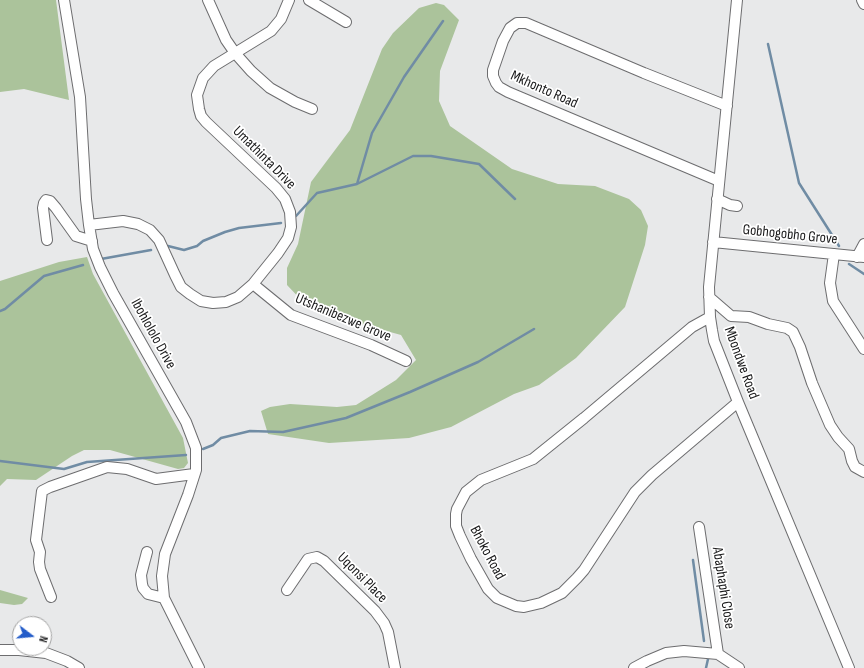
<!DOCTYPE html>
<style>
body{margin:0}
#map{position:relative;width:864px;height:668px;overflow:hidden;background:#e8e9ea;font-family:"Sofia Sans Condensed",sans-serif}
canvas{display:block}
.north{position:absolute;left:12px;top:616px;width:40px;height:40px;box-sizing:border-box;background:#fff;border:1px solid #a3a3a3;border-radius:50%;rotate:106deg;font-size:11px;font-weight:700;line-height:16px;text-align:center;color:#181819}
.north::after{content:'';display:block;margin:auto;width:14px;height:18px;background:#235cc9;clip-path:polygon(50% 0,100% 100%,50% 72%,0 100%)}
</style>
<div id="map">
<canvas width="864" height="668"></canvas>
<div class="north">N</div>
</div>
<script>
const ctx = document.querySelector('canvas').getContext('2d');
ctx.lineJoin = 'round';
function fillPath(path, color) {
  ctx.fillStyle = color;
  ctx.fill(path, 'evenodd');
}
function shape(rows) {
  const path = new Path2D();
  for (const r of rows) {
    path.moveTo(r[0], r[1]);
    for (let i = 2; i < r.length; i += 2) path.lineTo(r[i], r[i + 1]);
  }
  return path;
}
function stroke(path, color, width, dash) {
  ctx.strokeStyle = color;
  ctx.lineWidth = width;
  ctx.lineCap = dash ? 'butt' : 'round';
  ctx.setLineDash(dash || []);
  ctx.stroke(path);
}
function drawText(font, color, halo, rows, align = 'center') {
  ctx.font = font + ' "Sofia Sans Condensed",sans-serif';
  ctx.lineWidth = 3.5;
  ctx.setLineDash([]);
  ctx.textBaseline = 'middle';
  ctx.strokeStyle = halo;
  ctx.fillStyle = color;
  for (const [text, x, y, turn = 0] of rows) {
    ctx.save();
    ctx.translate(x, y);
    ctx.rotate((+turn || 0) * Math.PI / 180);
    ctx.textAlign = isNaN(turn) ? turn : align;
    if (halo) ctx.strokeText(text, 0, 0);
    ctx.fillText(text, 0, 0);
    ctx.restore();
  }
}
fillPath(shape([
 [0,0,56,0,69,100,24,89,0,92],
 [436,3,444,5,459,20,440,71,439,101,450,126,512,169,558,184,595,186,629,199,641,210,648,226,645,245,625,307,576,358,539,385,514,394,451,427,409,438,329,443,268,434,261,411,270,407,290,404,337,407,356,405,396,380,416,360,401,335,321,313,305,304,287,285,287,268,298,244,311,182,350,130,382,49,393,33,419,8],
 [87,257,93,274,183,438,188,463,184,468,178,469,110,450,84,450,72,456,36,480,7,479,0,486,0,281,59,262],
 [0,590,28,598,22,604,14,605,0,603]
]), '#abc39b');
stroke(shape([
 [768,44,799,183,839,246],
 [357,184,372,133,404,77,443,21],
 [296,216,317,193,357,184,413,156,431,156,479,164,515,199],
 [168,246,184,250,197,246,203,241,225,232,239,228,281,223],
 [101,259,151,250],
 [849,264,864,274],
 [0,311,5,309,44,276,83,265],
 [203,449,213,445,221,438,250,431,283,432,346,418,410,392,478,362,534,329],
 [0,461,64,469,87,462,186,455],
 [693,560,704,641],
 [706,668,708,659]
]), '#708ca4', 2.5);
const minor = shape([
 [64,0,80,97,86,199,89,225,93,249,100,267,113,293,186,422,196,448,196,470,188,495,165,554,162,576,164,598,199,668],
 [208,0,226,40,235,53,251,71,270,88,295,102,312,109],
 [309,0,346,22],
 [737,0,709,287,710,317,712,330,714,341,738,402,849,668],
 [862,0,864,4],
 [719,181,508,92,499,87,496,83,493,76,493,70,503,41,510,28,517,23,526,23,644,73,727,106],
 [717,199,730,205,737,206],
 [89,225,123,221,138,224,150,230,159,240,175,275,181,287,190,294,201,301,213,303,226,302,238,297,253,284,278,253,288,238,291,227,290,212,285,199,276,188,206,122,201,116,199,109,197,95,203,78,214,66,271,31,281,19,289,0],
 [47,240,43,208,44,203,46,200,50,201,56,208,76,236,92,241],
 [713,242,864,257],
 [834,254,830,283,833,301,864,349],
 [857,257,864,244],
 [253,284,291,315,371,345,406,361],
 [709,297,731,316,749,317,768,324,787,328,793,332,800,347,812,383,830,425,838,437,849,449,852,461,855,467,864,472],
 [710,317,692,327,584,418,533,459,481,480,466,492,457,509,456,514,456,526,460,536,471,559,488,589,497,598,516,606,524,607,541,603,562,593,577,578,584,570,635,492,652,475,738,402],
 [699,527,718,654],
 [147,552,141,575,142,584,143,588,148,594,164,598],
 [287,590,308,559,317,557,324,561,375,611,384,623,388,632,395,668],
 [51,597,40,569,39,562,40,552,36,540,42,491,50,487,107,467,127,469,156,479,194,474],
 [0,650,19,650,46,653,67,661,79,668],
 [634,668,647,661,666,653,684,651,718,654,739,668]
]);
stroke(minor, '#6d6d6f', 12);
stroke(minor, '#fff', 10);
drawText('15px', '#181819', '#fff', [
 ["Mkhonto Road",544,90,24],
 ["Umathinta Drive",264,158,45],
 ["Gobhogobho Grove",790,235,6],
 ["Utshanibezwe Grove",343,318,23],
 ["Ibohlololo Drive",153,334,61],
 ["Mbondwe Road",741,363,70],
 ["Bhoko Road",487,553,62],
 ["Uqonsi Place",362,578,45],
 ["Abaphaphi Close",723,588,81]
]);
</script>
